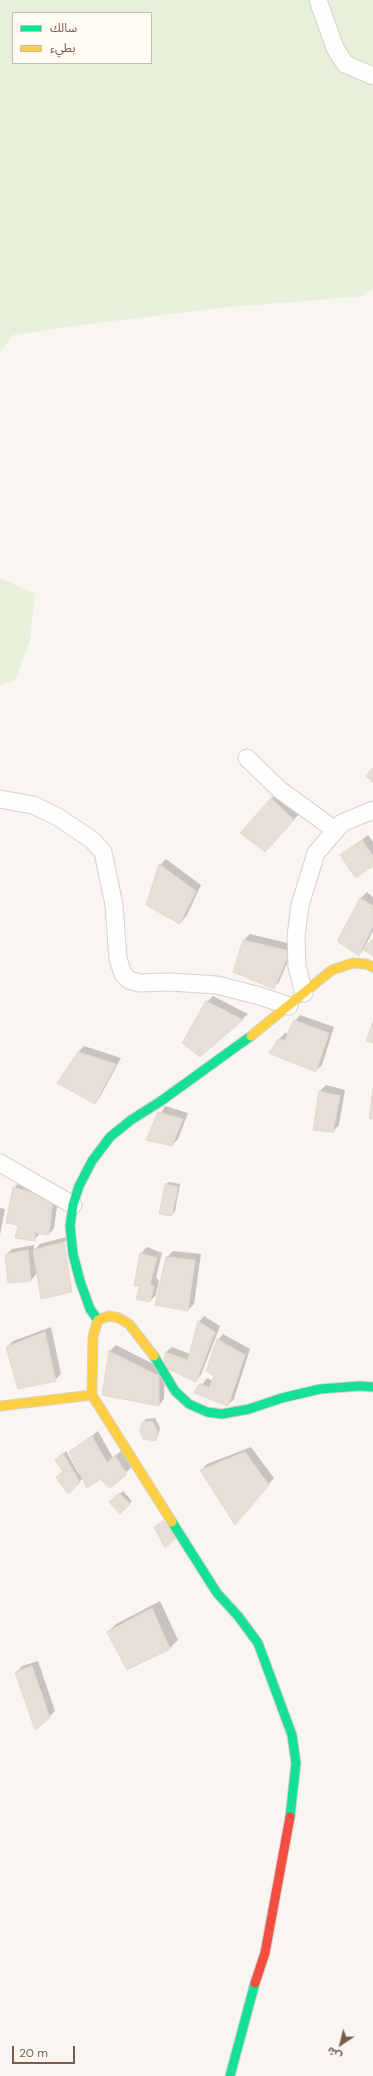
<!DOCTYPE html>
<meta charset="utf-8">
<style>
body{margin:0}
#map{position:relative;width:373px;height:2076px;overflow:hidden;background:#f9f5f0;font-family:"DM Sans","Noto Sans Arabic",sans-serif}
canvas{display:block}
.legend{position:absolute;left:12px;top:12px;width:140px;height:52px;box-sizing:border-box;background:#fffaf3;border:1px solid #cabbb1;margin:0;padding:5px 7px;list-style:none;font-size:12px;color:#7a5c4d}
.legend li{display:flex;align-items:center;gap:8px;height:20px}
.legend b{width:20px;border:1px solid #cabbb1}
.north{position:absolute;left:321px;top:2024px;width:40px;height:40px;-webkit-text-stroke:3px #fffaf3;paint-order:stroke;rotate:215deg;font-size:11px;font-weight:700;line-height:16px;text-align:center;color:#7a5c4d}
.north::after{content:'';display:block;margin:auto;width:14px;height:18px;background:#7a5c4d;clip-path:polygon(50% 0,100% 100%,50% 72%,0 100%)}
.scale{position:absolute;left:12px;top:2046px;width:63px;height:18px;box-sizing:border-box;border:2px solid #7a5c4d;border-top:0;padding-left:5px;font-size:12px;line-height:14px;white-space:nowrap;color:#7a5c4d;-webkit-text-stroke:3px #fffaf3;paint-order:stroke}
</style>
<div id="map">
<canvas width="373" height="2076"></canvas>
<ul class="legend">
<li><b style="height:5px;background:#16e098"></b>سالك</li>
<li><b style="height:5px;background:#ffcf43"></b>بطيء</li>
</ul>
<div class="north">ش</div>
<div class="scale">20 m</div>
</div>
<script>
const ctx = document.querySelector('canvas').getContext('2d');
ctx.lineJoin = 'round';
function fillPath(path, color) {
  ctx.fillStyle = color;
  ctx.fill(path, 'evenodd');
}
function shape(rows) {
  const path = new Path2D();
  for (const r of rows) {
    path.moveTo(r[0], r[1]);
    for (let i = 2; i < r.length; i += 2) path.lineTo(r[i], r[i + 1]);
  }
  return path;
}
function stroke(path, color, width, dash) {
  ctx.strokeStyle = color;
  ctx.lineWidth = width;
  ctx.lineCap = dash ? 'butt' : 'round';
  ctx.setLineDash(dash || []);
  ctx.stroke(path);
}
fillPath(shape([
 [0,0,373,0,373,288,364,296,219,308,88,324,13,335,0,352],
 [13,13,151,13,151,63,13,63],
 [0,578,35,594,30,640,15,680,0,685]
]), '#e7f0db');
fillPath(shape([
 [277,793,299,814,271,845,271,799],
 [368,835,373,842,373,865,342,855],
 [166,859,201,885,186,917,180,923,147,905,160,865],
 [367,892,373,897,373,931,364,949,358,955,338,940,361,898],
 [250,934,295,945,279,982,273,988,235,971,244,940],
 [213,996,248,1014,200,1056,207,1002],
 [300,1015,334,1027,322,1065,316,1071,279,1039,285,1033,289,1034,295,1021],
 [84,1046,121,1058,100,1097,95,1103,78,1052],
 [326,1085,345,1090,339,1125,333,1131,320,1091],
 [165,1106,188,1113,178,1139,172,1145,147,1139],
 [19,1182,59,1193,54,1228,49,1234,40,1233,34,1240,20,1224,14,1188],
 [169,1182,180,1184,175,1212,172,1214,166,1184],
 [0,1208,5,1209,0,1235],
 [70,1236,31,1280,6,1255,12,1249,34,1245,34,1250,40,1244],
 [147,1247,162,1253,156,1278,159,1280,156,1295,150,1301,142,1285,141,1253],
 [173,1251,201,1254,194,1304,188,1310,167,1257],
 [204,1316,220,1326,201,1375,195,1381,166,1352,172,1347,190,1354,199,1322],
 [51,1327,61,1374,55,1380,7,1347,13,1341],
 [223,1334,250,1349,234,1399,228,1405,196,1393,207,1378,213,1381,218,1340],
 [116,1345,165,1370,164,1399,159,1405,104,1394,110,1351],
 [155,1418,160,1428,158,1437,155,1440,143,1422,146,1419],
 [98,1431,113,1458,122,1450,132,1467,110,1486,100,1478,83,1478,68,1493,57,1477,64,1471,59,1457,66,1451,79,1474,81,1473,70,1452],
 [251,1447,274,1478,235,1524,201,1470,207,1464],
 [123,1491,132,1501,120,1512,111,1502],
 [160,1601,178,1640,170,1648,108,1632,116,1624],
 [38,1661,55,1711,49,1717,17,1672,22,1666]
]), '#0003');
const building = shape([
 [373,768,373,783,366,776,373,768],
 [271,798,294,820,265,852,240,833,271,798],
 [362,840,373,856,373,866,356,878,340,855,362,840],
 [159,864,196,891,180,924,146,905,159,864],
 [360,898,373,906,373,926,359,956,337,941,360,898],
 [373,938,373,956,364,950,373,938],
 [243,940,290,951,274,989,233,972,243,940],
 [206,1001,243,1020,200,1057,182,1043,206,1001],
 [294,1020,329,1033,316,1072,269,1053,278,1039,285,1040,294,1020],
 [373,1022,373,1043,366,1041,373,1022],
 [78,1052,116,1064,95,1104,57,1083,78,1052],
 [373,1088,373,1119,369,1118,373,1088],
 [319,1091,340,1096,333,1132,313,1130,319,1091],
 [158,1112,183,1119,172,1146,146,1140,158,1112],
 [165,1184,178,1187,172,1216,159,1214,165,1184],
 [13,1187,53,1199,49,1235,35,1233,35,1241,15,1238,18,1225,6,1223,13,1187],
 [64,1242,72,1292,41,1299,33,1250,64,1242],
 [28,1250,31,1281,8,1283,5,1254,28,1250],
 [140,1253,157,1258,150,1284,154,1286,150,1302,136,1299,140,1286,134,1286,140,1253],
 [166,1257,195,1260,188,1311,155,1305,166,1257],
 [198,1321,215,1332,196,1382,164,1367,165,1352,188,1360,198,1321],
 [45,1332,56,1381,18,1389,6,1347,45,1332],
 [217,1339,245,1355,228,1406,194,1393,200,1383,209,1388,214,1376,206,1371,217,1339],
 [109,1351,159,1376,159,1406,102,1395,109,1351],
 [152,1421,158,1432,156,1441,143,1439,140,1431,142,1422,152,1421],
 [92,1436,107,1463,115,1455,127,1474,110,1488,100,1479,87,1488,69,1452,92,1436],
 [245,1452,269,1485,235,1525,200,1470,245,1452],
 [63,1453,80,1483,68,1494,56,1477,63,1472,55,1460,63,1453],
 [119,1493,130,1504,120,1514,109,1502,119,1493],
 [163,1521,176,1538,165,1548,154,1527,163,1521],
 [152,1608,170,1649,127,1670,107,1632,152,1608],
 [32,1666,50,1718,35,1730,15,1672,32,1666]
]);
fillPath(building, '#e6ded7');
stroke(building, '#e2d8d2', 1);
const street = shape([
 [318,0,335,48,345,64,373,76],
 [247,758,280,790,335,830],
 [0,799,33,805,58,817,92,840,103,852,114,905,118,959,123,974,129,980,140,983,170,982,217,985,260,996,289,1006],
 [304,993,297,967,296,936,300,905,316,853,342,823,373,810],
 [0,1163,73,1205]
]);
const fast = shape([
 [98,1320,90,1309,80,1281,73,1254,70,1226,73,1205,79,1186,92,1161,110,1137,131,1120,161,1101,251,1036],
 [154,1356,175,1391,189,1404,207,1412,222,1414,249,1409,282,1398,320,1389,360,1386,373,1387],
 [172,1522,217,1593,238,1616,258,1643,292,1735,296,1763,290,1817],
 [230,2076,255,1983]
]);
const slow = shape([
 [251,1036,332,970,353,963,366,964,373,967],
 [92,1395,172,1522],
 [0,1406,92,1395,93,1336,98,1320,109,1316,119,1318,129,1324,154,1356]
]);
const jam = shape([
 [255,1983,265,1953,290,1817]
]);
stroke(street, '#d7d1cb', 19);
stroke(fast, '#d9d2cb', 11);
stroke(slow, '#d9d2cb', 11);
stroke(jam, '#d9d2cb', 11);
stroke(street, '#fefefd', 17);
stroke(fast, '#16e098', 9);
stroke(slow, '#ffcf43', 9);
stroke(jam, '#f24e42', 9);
</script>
